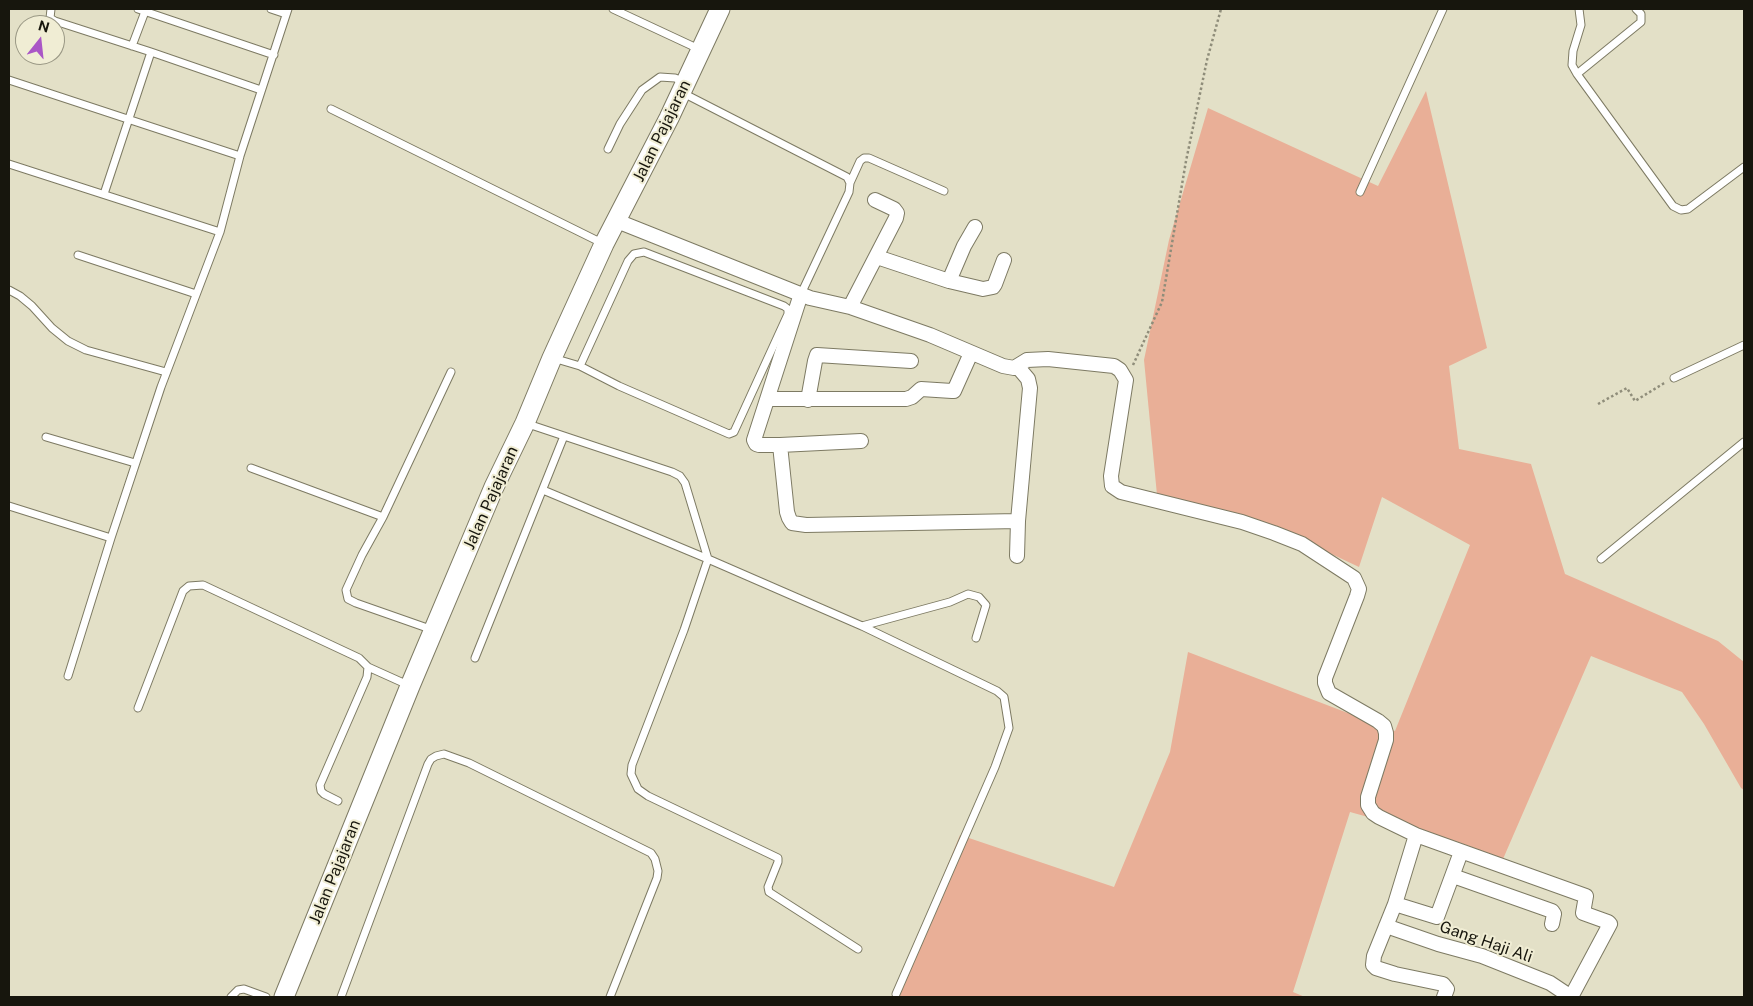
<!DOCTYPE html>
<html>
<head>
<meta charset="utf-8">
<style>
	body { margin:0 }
	#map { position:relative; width:1753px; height:1006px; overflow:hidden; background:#e3e0c7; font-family:"Public Sans",sans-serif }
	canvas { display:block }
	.frame { position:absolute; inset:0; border:10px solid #17160d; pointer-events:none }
	.north { position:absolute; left:15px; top:15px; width:50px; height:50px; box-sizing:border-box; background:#f0edd4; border:1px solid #999784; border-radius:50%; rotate:16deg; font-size:14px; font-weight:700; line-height:20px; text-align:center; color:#17160d }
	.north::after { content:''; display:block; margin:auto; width:18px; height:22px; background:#aa56c6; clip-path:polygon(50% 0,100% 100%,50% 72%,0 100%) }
</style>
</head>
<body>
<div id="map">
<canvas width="1753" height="1006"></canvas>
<div class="frame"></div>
<div class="north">N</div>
</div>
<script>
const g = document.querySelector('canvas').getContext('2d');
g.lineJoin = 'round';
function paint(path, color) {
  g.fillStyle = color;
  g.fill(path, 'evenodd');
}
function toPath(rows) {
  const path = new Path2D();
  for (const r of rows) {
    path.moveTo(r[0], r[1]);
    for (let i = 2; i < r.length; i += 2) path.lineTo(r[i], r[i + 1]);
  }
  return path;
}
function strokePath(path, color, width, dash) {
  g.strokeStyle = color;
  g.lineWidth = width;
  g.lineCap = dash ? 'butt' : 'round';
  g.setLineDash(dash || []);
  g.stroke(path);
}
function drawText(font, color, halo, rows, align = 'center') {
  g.font = font + ' "Public Sans",sans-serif';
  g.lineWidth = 4;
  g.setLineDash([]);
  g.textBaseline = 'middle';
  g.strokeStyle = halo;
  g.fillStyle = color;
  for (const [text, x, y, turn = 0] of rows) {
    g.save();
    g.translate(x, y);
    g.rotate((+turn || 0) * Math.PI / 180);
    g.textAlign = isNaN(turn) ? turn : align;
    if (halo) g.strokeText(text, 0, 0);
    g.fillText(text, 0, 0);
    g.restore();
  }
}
paint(toPath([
	[1426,91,1487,348,1449,366,1459,449,1531,464,1565,574,1718,641,1744,662,1744,790,1741,788,1704,724,1682,692,1591,656,1503,859,1458,842,1350,812,1293,992,1305,997,893,997,960,835,1114,887,1170,752,1188,652,1395,731,1470,545,1382,497,1359,567,1266,523,1157,495,1144,360,1169,240,1208,108,1378,186]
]), '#e9af97');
const lane = toPath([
	[51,9,50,18,55,21,151,52,261,90],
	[138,9,274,55],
	[271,9,286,14],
	[613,9,701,50],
	[1579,9,1581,25,1573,51,1572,65,1577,74,1673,206,1681,210,1688,209,1744,167],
	[132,46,146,9],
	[1577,74,1641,22,1641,14,1636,9],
	[9,80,240,156],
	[681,92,847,177,850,183,849,192,801,294],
	[331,109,604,244],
	[608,149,620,124,642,90,660,77,675,78,685,82],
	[9,164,220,232],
	[850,183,860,161,864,158,869,158,944,191],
	[1360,192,1443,9],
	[104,194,151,52],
	[78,255,196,294],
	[9,290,20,296,32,306,52,328,68,341,86,350,166,372],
	[553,358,580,366,619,386,729,434,734,432,788,314,788,309,784,306,644,252,634,254,628,261,580,366],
	[1674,378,1744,345],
	[525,423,672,472,680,476,685,483,708,559,862,626,997,691,1004,697,1009,728,995,767,896,994],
	[46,437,135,463],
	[251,468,383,517],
	[543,490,708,559,684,630,632,765,631,774,638,789,648,796,778,858,778,862,768,887,769,892,858,949],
	[9,506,111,538],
	[1601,559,1744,442],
	[862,626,950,602,968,594,979,597,986,605,976,638],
	[433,630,356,603,348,599,346,590,362,555,383,517,451,372],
	[475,658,564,436],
	[368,667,408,685],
	[68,676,111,538,161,387,220,232,240,156,288,9],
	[138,708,183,591,189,586,203,585,359,658,368,667,367,677,320,785,321,791,324,794,338,801],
	[231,997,238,990,244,989,266,997],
	[341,997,428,764,431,759,436,756,444,754,469,763,651,853,655,859,658,871,657,878,610,997]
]);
const street = toPath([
	[617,221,810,298,850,307,930,335,1003,366,1014,368,1027,360,1048,359,1114,366,1120,370,1126,380,1111,476,1112,486,1121,492,1242,522,1274,533,1302,544,1354,578,1359,589,1357,596,1325,678,1325,683,1329,693,1378,721,1384,726,1386,733,1386,740,1368,797,1368,805,1373,813,1379,817,1416,835,1586,896,1583,913,1608,922,1610,924,1571,997],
	[877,257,949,281,983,289,993,287,995,284,1004,260],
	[949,281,964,246,975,227],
	[801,294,754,440,756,444,759,445,780,445,787,512,789,518,792,523,806,525,1018,521],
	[850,307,896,218,897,213,894,209,875,200],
	[768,399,906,399,912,397,921,389,952,391,954,391,971,353],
	[808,400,815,361,817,355,911,361],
	[780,445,861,441],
	[1017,556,1018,521,1030,388,1028,379,1017,366],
	[1416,835,1395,904,1437,917,1461,852],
	[1453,876,1552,911,1554,914,1552,924],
	[1395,904,1374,956,1373,965,1376,968,1395,974,1443,984,1447,989,1444,997],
	[1386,926,1438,944,1482,956,1550,983,1571,997]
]);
const secondary = toPath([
	[284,997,410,686,494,487,525,423,552,358,604,244,669,118,720,9]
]);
strokePath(lane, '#7d7a63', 9);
strokePath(street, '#7d7a63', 16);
strokePath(secondary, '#7d7a63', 21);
strokePath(toPath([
	[1133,365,1162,302,1186,161,1207,60,1221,9],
	[1598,404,1627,388,1635,401,1666,382]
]), '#8f8d7a', 2.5, [2.5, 2.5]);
strokePath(lane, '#fff', 7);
strokePath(street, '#fff', 14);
strokePath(secondary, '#fff', 19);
drawText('16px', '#17160d', '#f0edd4', [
	["Jalan Pajajaran",662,131,-64],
	["Jalan Pajajaran",491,498,-66],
	["Jalan Pajajaran",335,872,-68],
	["Gang Haji Ali",1486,942,19]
]);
</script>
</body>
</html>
